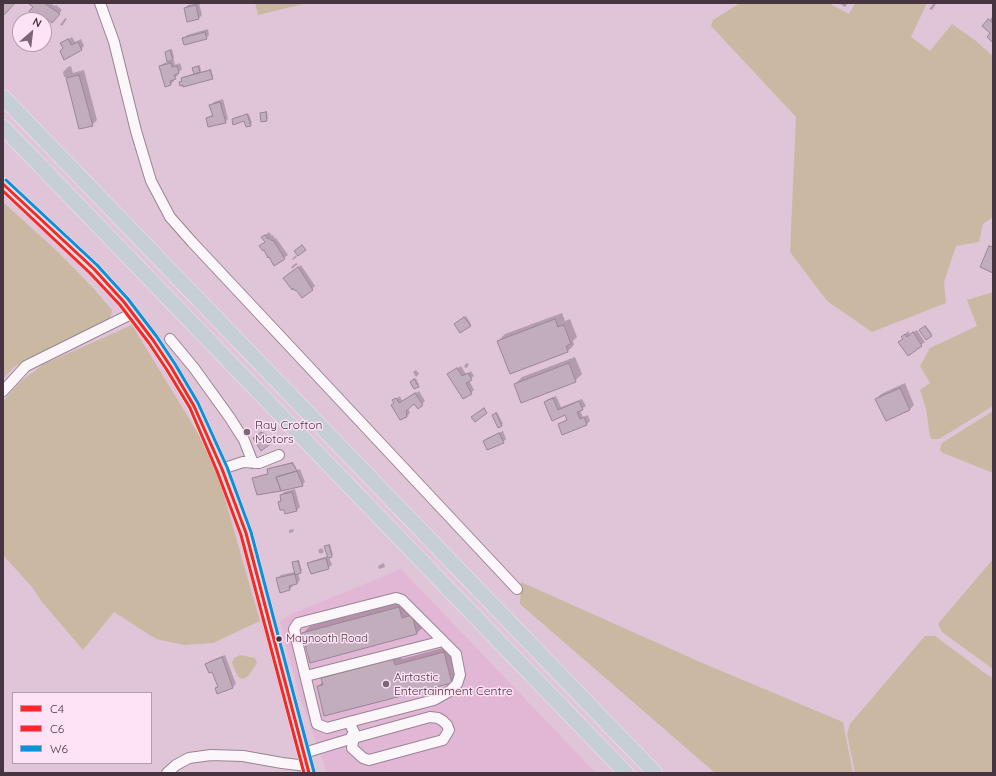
<!DOCTYPE html>
<html>
<head>
<meta charset="utf-8">
<style>
	body { margin:0 }
	#map { position:relative; width:996px; height:776px; overflow:hidden; background:#e0c5d8; font-family:Quicksand,sans-serif }
	canvas { display:block }
	.frame { position:absolute; inset:0; border:4px solid #473441; pointer-events:none }
	.legend { position:absolute; left:12px; top:692px; width:140px; height:72px; box-sizing:border-box; background:#fde3f4; border:1px solid #b49dac; margin:0; padding:5px 7px; list-style:none; font-size:12px; color:#473441 }
	.legend li { display:flex; align-items:center; gap:8px; height:20px }
	.legend b { width:20px; border:1px solid #b49dac }
	.north { position:absolute; left:12px; top:12px; width:40px; height:40px; box-sizing:border-box; background:#fde3f4; border:1px solid #b49dac; border-radius:50%; rotate:28deg; font-size:11px; font-weight:700; line-height:16px; text-align:center; color:#473441 }
	.north::after { content:''; display:block; margin:auto; width:14px; height:18px; background:#7d6776; clip-path:polygon(50% 0,100% 100%,50% 72%,0 100%) }
</style>
</head>
<body>
<div id="map">
<canvas width="996" height="776"></canvas>
<div class="frame"></div>
<ul class="legend">
<li><b style="height:5px;background:#f52a26"></b>C4</li>
<li><b style="height:5px;background:#f52a26"></b>C6</li>
<li><b style="height:5px;background:#0e8fd9"></b>W6</li>
</ul>
<div class="north">N</div>
</div>
<script>
const g = document.querySelector('canvas').getContext('2d');
g.lineJoin = 'round';
function paint(path, color) {
  g.fillStyle = color;
  g.fill(path, 'evenodd');
}
function toPath(rows) {
  const path = new Path2D();
  for (const r of rows) {
    if (r.length === 3) {
      path.moveTo(r[0] + r[2], r[1]);
      path.arc(r[0], r[1], r[2], 0, 2 * Math.PI);
      continue;
    }
    path.moveTo(r[0], r[1]);
    for (let i = 2; i < r.length; i += 2) path.lineTo(r[i], r[i + 1]);
  }
  return path;
}
function strokePath(path, color, width, dash) {
  g.strokeStyle = color;
  g.lineWidth = width;
  g.lineCap = dash ? 'butt' : 'round';
  g.setLineDash(dash || []);
  g.stroke(path);
}
function drawText(font, color, halo, rows, align = 'center') {
  g.font = font + ' Quicksand,sans-serif';
  g.lineWidth = 3;
  g.setLineDash([]);
  g.textBaseline = 'middle';
  g.strokeStyle = halo;
  g.fillStyle = color;
  for (const [text, x, y, turn = 0] of rows) {
    g.save();
    g.translate(x, y);
    g.rotate((+turn || 0) * Math.PI / 180);
    g.textAlign = isNaN(turn) ? turn : align;
    if (halo) g.strokeText(text, 0, 0);
    g.fillText(text, 0, 0);
    g.restore();
  }
}
paint(toPath([
	[401,569,596,773,327,773,299,694,280,622,289,615]
]), '#e2b7d5');
paint(toPath([
	[255,3,308,3,258,15],
	[740,3,833,3,832,5,849,14,855,3,927,3,911,37,930,51,952,24,976,41,993,56,993,217,983,224,979,242,956,246,944,282,946,303,872,332,827,301,790,252,796,117,711,26,713,20],
	[3,202,58,252,95,290,112,310,111,316,108,319,14,367,3,379],
	[993,292,993,406,939,439,932,439,930,437,926,409,920,390,930,383,920,366,930,348,977,326,967,300],
	[132,325,199,435,219,478,260,621,213,643,184,645,156,639,114,612,83,650,42,602,32,587,3,555,3,401,21,381,44,364],
	[993,411,993,473,943,453,940,450,942,443],
	[993,559,993,669,942,632,938,624],
	[521,582,700,662,843,722,853,773,715,773,520,604],
	[925,636,935,636,993,679,993,773,855,773,847,734,850,724],
	[240,655,255,658,257,663,249,675,245,678,243,679,238,677,232,663,234,658]
]), '#cbb8a3');
paint(toPath([
	[30,3,50,3,55,6,56,5,62,10,55,19,46,17,42,20,34,7],
	[199,3,202,15,199,18,188,21,185,8,188,5],
	[841,3,848,3,845,7,840,4],
	[934,3,936,4,932,10,929,9],
	[992,17,993,18,993,42,992,33,984,26],
	[65,18,67,19,62,26,60,25],
	[208,29,209,35,206,38,184,38,187,35],
	[72,37,75,42,81,39,84,46,81,49,64,48,62,43],
	[172,49,174,58,170,62,174,60,175,65,180,63,182,69,178,73,178,75,173,79,174,81,171,84,160,66,164,63,169,62,166,52],
	[200,65,201,72,211,69,213,77,183,84,180,82,182,81,182,78,183,77,195,73,193,68],
	[71,66,73,73,84,70,97,120,92,125,80,128,67,77,64,77,63,72,68,67],
	[223,99,228,119,225,122,207,118,213,114,211,105,214,102],
	[267,111,268,119,262,121,261,113],
	[249,114,252,123,250,125,245,120,234,118],
	[269,232,272,236,273,235,275,239,276,238,288,255,274,265,266,242,263,237],
	[296,255,297,257,293,260,292,259],
	[296,263,298,264,292,269,291,267],
	[301,265,315,286,312,289,296,289,287,275],
	[562,313,565,321,570,319,577,337,573,341,574,345,568,351,498,341,505,334],
	[466,316,471,324,470,325,456,323],
	[926,326,932,334,931,335,922,329],
	[917,330,925,342,908,354,900,342,903,339,902,337,908,331,910,334],
	[575,357,582,374,575,381,515,384,522,377],
	[466,363,469,364,467,368,464,367],
	[461,366,466,374,471,371,474,376,469,380,474,390,471,393,448,374],
	[416,370,419,374,416,377,413,372],
	[416,378,419,385,415,388,412,381],
	[905,383,914,405,909,410,876,399,881,394],
	[419,391,425,401,422,404,415,403,408,408,410,413,407,416,393,401,400,396,402,401],
	[556,396,561,407,582,399,586,406,580,410,583,417,588,415,590,421,587,424,563,433,559,424,568,419,566,414,552,419,545,402,548,399],
	[497,412,503,424,501,425,493,415],
	[503,431,506,439,503,442,484,441,487,438],
	[263,432,274,441,261,450,255,437],
	[293,462,297,470,300,469,305,482,302,485,253,478,269,473,268,469,269,468],
	[295,489,300,507,297,510,284,508,279,502,282,499,281,495,284,492],
	[294,529,293,532,289,533,289,530],
	[330,544,333,555,329,557,332,565,328,568,309,564,312,561,328,556,326,546],
	[321,551,2.5],
	[299,560,302,571,298,573,300,580,297,584,292,584,293,586,290,589,277,578,281,575,295,572,293,562],
	[384,563,385,567,379,569,378,566],
	[405,601,408,612,419,609,424,626,417,633,311,661,303,633,310,626],
	[450,646,458,675,451,682,318,687,323,681,322,678,329,672,400,653,402,659],
	[225,655,236,684,233,687,217,693,216,689,218,686,212,670,206,664,210,661]
]), '#0003');
const building = toPath([
	[3,3,15,3,4,15,3,14,3,3],
	[28,3,44,3,60,14,52,23,46,18,44,20,40,20,29,11,33,7,28,3],
	[196,5,199,19,187,22,184,8,196,5],
	[988,19,993,23,993,43,987,37,990,33,982,26,988,19],
	[205,32,207,39,184,45,182,38,205,32],
	[68,39,71,45,78,42,82,50,64,60,60,51,63,48,60,43,68,39],
	[170,50,173,60,167,62,165,52,170,50],
	[171,63,172,67,177,66,179,73,174,75,176,79,170,81,171,85,165,87,159,66,171,63],
	[198,66,200,72,194,74,192,68,198,66],
	[210,70,213,79,183,87,183,85,180,86,179,82,182,81,181,78,210,70],
	[79,75,93,126,79,129,66,78,79,75],
	[220,102,226,123,208,127,206,118,213,116,209,105,220,102],
	[266,112,267,121,261,122,260,113,266,112],
	[247,114,251,126,246,127,244,121,233,125,232,119,247,114],
	[265,235,268,239,269,238,272,241,273,240,285,259,274,266,269,257,268,258,264,250,263,251,259,246,265,242,261,237,265,235],
	[302,245,306,250,298,256,294,251,302,245],
	[989,246,993,247,993,273,980,267,989,246],
	[298,267,313,290,302,298,296,290,295,291,293,288,292,290,283,278,298,267],
	[464,317,471,326,460,333,454,324,464,317],
	[555,319,558,327,564,325,571,344,566,346,568,352,510,374,497,341,555,319],
	[925,326,932,336,926,340,919,330,925,326],
	[913,332,922,346,908,356,898,342,903,339,901,337,905,334,907,337,913,332],
	[569,363,576,382,521,403,514,384,569,363],
	[457,368,462,376,468,373,472,380,466,383,472,394,463,399,447,374,457,368],
	[414,379,419,387,414,389,410,382,414,379],
	[900,388,910,410,886,421,875,399,900,388],
	[415,393,423,405,422,406,418,409,414,404,406,411,407,417,400,420,391,405,394,403,392,400,396,398,399,403,415,393],
	[553,398,558,410,579,401,583,410,577,412,580,419,584,417,587,425,562,435,558,424,567,420,565,415,552,421,544,402,553,398],
	[484,408,487,413,475,422,471,417,484,408],
	[496,413,502,426,498,428,492,415,496,413],
	[261,432,273,442,261,451,253,438,261,432],
	[499,433,504,443,487,450,483,441,499,433],
	[292,463,297,471,276,477,281,491,257,495,252,478,268,474,267,469,292,463],
	[297,471,303,486,281,491,276,477,297,471],
	[292,492,297,511,285,514,284,510,280,510,278,502,281,501,280,495,292,492],
	[329,545,332,557,328,558,324,546,329,545],
	[326,558,329,569,311,574,307,563,326,558],
	[298,561,301,573,295,575,292,562,298,561],
	[295,574,297,584,289,586,290,590,280,593,276,578,295,574],
	[399,607,402,618,412,615,417,634,310,663,302,633,399,607],
	[444,652,452,683,324,716,317,686,323,685,321,678,393,659,395,665,444,652],
	[222,657,233,688,217,694,215,688,218,687,212,672,209,673,205,664,222,657]
]);
paint(building, '#c2adbc');
strokePath(building, '#9a8694', 1);
const minor = toPath([
	[100,3,114,42,136,131,151,181,170,217,192,242,517,589],
	[170,339,194,368,230,418,244,440,253,463],
	[3,391,26,366,133,313],
	[222,469,243,462,259,463,279,455],
	[306,676,443,641],
	[430,717,438,718,443,721,447,725,449,730,443,740,369,760,363,758,352,748,353,742,350,739,430,717],
	[304,753,350,739,354,732,349,722,434,700,450,691,457,684,460,675,456,654,402,600,396,598,298,623,294,629,317,724,327,728,349,722],
	[167,773,176,765,189,758,211,755,243,756,282,763,307,766]
]);
const major = toPath([
	[3,184,94,269,124,302,153,340,171,367,194,406,222,469,246,533,309,773]
]);
const highway = toPath([
	[3,97,655,773],
	[3,127,626,773]
]);
strokePath(minor, '#988492', 12);
strokePath(major, '#f1e5ed', 14);
strokePath(highway, '#f1e5ed', 16);
strokePath(toPath([
	[924,623,993,675],
	[388,763,391,773]
]), '#d8d0d5', 1.5, [1, 3]);
strokePath(minor, '#faf6f9', 10);
strokePath(major, '#dbdee3', 13);
strokePath(highway, '#c6cfd5', 15);
strokePath(toPath([
	[3,184,94,269,124,302,153,340,171,367,194,406,222,469,246,533,309,773]
]), '#f52a26', 3);
strokePath(toPath([
	[3,191,90,273,120,305,149,343,167,370,190,408,217,471,241,535,304,773]
]), '#f52a26', 3);
strokePath(toPath([
	[6,180,97,265,128,299,157,337,175,364,198,403,227,467,251,532,314,772]
]), '#0e8fd9', 3);
for (const [x, y, r, color] of [
	[247,432,4,"#7d6776"],
	[279,639,3.5,"#473441"],
	[386,684,4,"#7d6776"]
]) {
  const dot = new Path2D();
  dot.arc(x, y, r, 0, 2 * Math.PI);
  g.fillStyle = color;
  g.fill(dot);
  strokePath(dot, '#fde3f4', 1.5);
}
drawText('11px', '#473441', '#fde3f4', [
	["Maynooth Road",286,639]
], 'left');
drawText('12px', '#473441', '#fde3f4', [
	["Ray Crofton",255,425],
	["Motors",255,439],
	["Airtastic",394,677],
	["Entertainment Centre",394,691]
], 'left');
</script>
</body>
</html>
